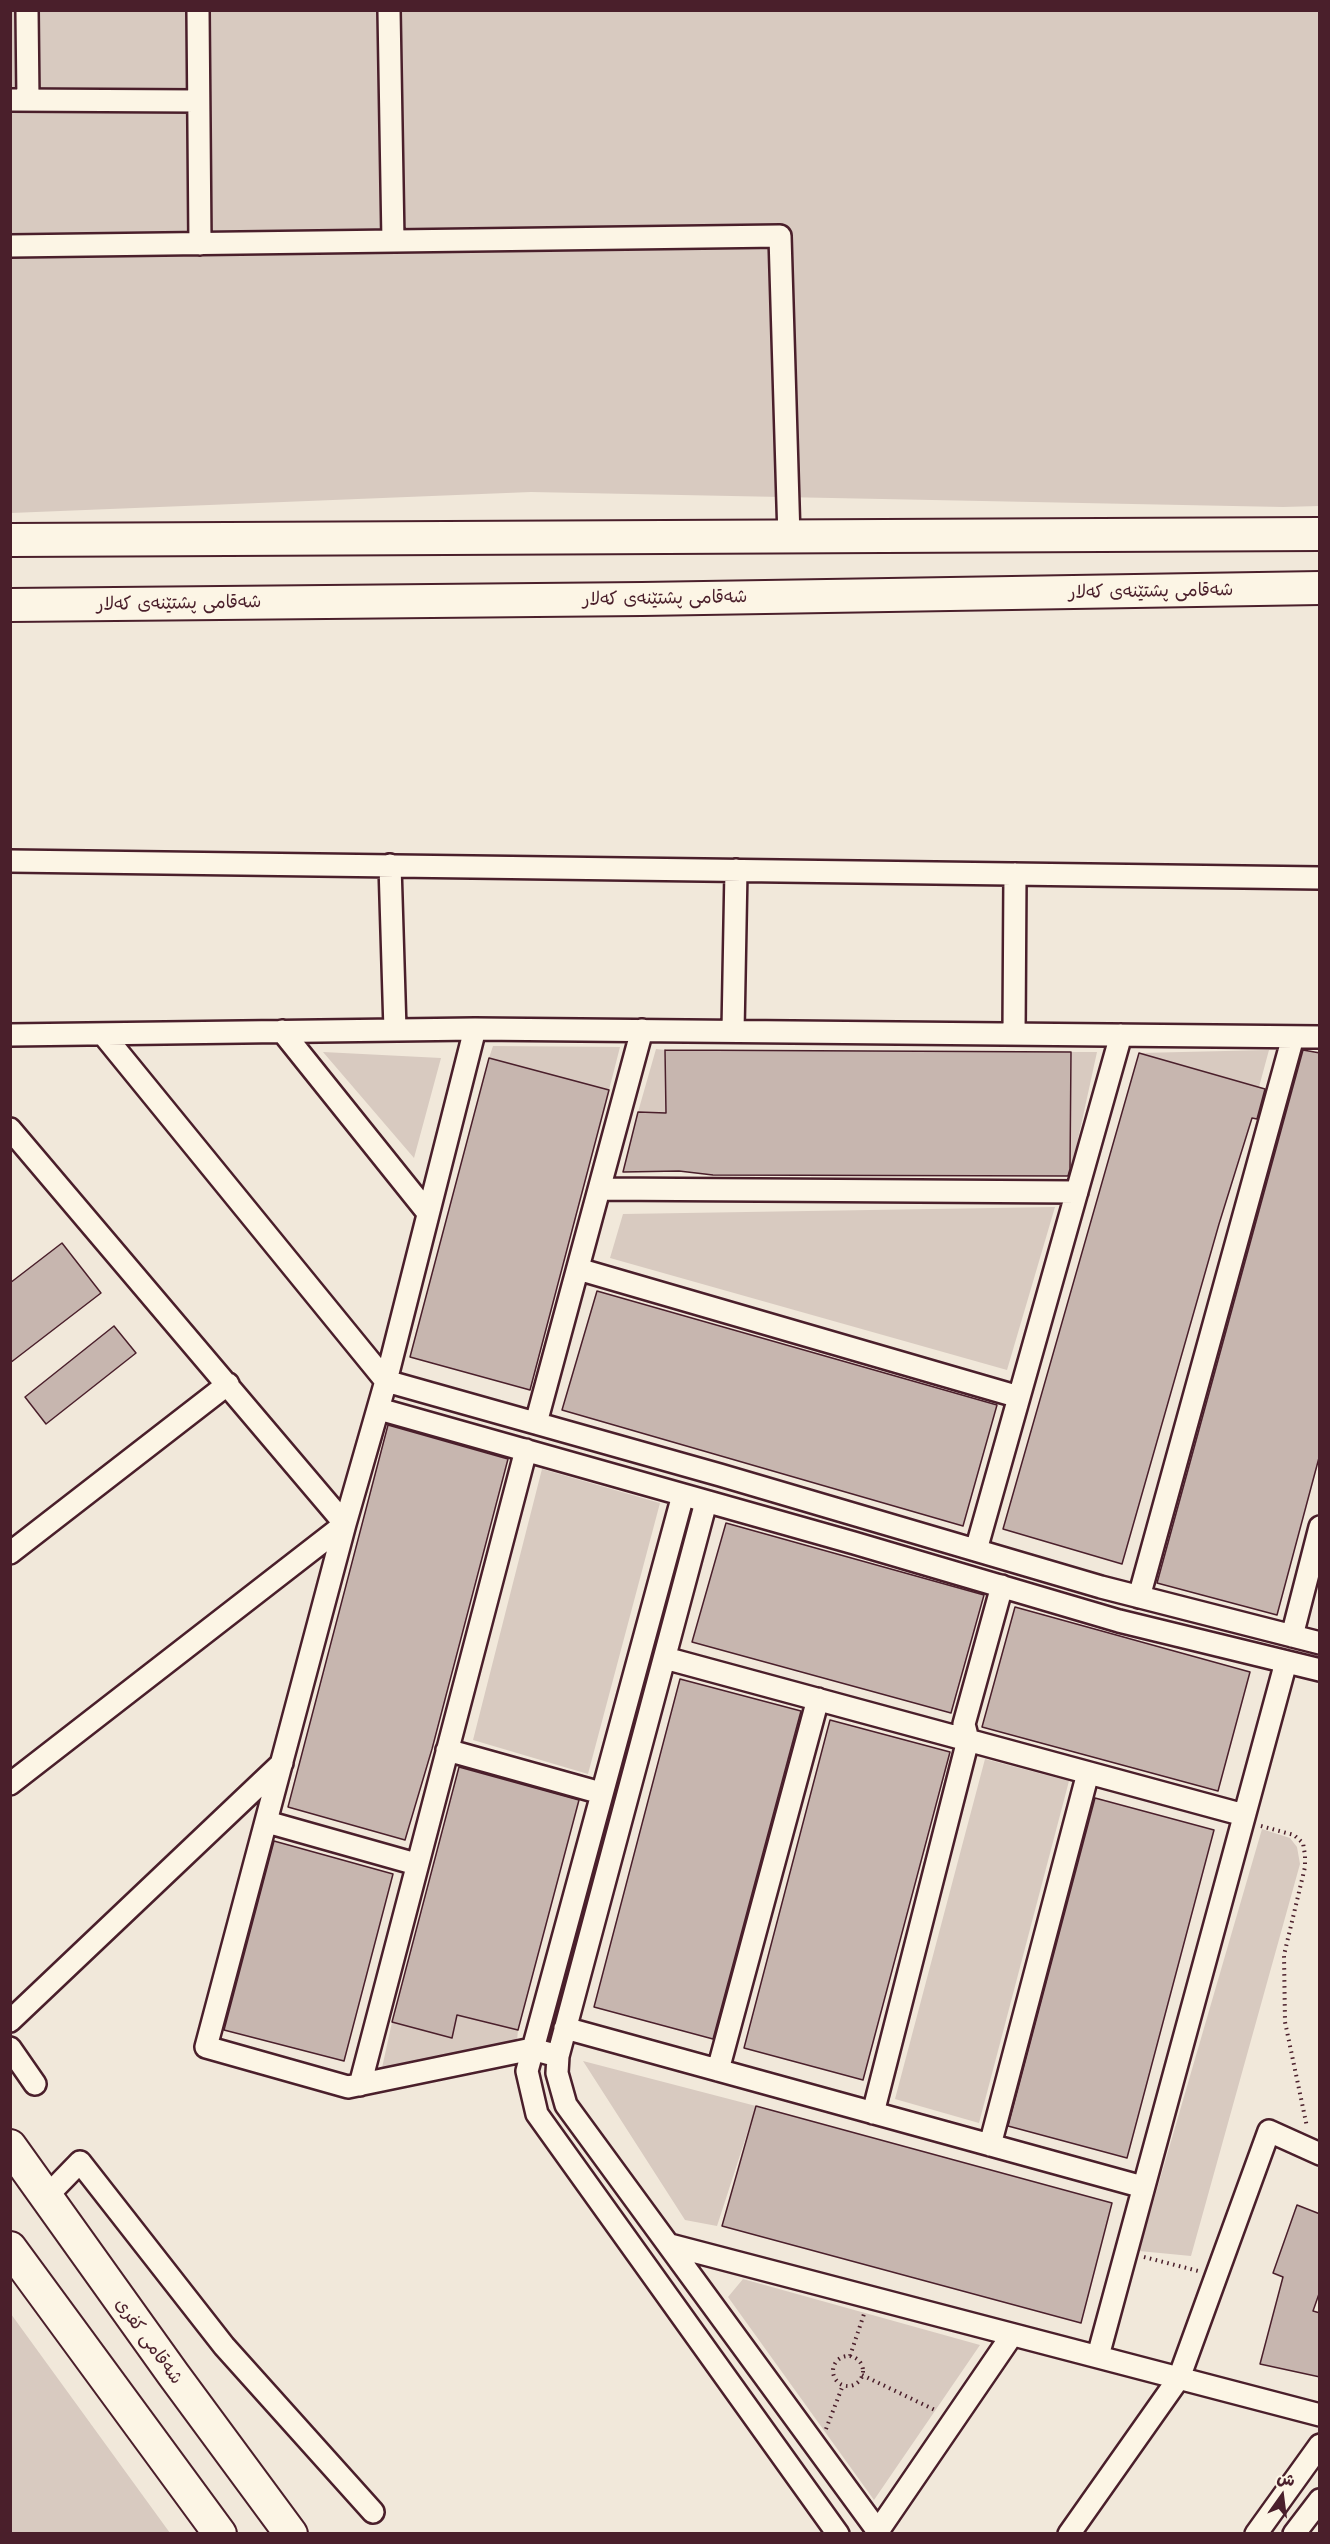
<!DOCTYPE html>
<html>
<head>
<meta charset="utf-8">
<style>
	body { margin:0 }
	#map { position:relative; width:1330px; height:2544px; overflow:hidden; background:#f1e8da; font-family:Mali,"Playpen Sans Arabic",sans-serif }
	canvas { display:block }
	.frame { position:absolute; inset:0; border:12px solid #4a1f2b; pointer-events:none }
	.north { position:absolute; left:1252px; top:2466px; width:60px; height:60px; -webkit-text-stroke:4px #fcf5e5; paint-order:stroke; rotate:14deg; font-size:16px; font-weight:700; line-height:24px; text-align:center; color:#4a1f2b }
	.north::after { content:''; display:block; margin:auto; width:21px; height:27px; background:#4a1f2b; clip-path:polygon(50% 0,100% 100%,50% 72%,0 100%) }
</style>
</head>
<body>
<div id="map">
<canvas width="1330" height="2544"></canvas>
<div class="frame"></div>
<div class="north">ش</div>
</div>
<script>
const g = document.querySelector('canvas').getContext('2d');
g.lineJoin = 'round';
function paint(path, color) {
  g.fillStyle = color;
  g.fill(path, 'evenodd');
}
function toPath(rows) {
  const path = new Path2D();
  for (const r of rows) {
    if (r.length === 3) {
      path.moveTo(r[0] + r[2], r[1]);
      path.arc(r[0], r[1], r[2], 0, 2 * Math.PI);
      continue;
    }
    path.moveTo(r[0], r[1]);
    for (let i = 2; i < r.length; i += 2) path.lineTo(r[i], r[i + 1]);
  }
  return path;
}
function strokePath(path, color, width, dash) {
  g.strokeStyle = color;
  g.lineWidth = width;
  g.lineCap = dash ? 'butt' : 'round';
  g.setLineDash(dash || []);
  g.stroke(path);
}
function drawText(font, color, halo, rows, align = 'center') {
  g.font = font + ' Mali,"Playpen Sans Arabic",sans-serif';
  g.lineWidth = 6;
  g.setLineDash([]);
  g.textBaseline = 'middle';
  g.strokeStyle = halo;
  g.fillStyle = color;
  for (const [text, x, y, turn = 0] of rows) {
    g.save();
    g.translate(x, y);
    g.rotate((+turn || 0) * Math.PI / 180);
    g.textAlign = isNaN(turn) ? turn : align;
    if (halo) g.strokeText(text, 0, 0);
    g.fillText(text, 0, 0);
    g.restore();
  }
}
paint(toPath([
	[10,11,1319,11,1319,506,1283,507,531,492,11,513],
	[493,1046,620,1047,609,1090,489,1058],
	[656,1049,665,1050,666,1113,638,1112],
	[1269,1050,1259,1087,1139,1053],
	[323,1052,441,1058,414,1158],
	[1071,1052,1097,1052,1070,1176,1071,1115],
	[1055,1207,1007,1370,610,1258,623,1214],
	[542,1469,660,1503,588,1774,473,1740],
	[985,1759,1069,1781,979,2123,895,2099],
	[1262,1829,1290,1838,1297,1847,1300,1864,1191,2256,1139,2251],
	[457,2015,518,2030,517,2041,382,2068,392,2022,451,2037],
	[583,2061,756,2106,717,2226,685,2220],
	[743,2279,980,2345,874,2500,728,2297],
	[11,2314,170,2533,11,2533]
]), '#d8cac0');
const building = toPath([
	[665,1050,1071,1052,1070,1169,1068,1176,713,1175,679,1171,623,1172,638,1112,666,1113,665,1050],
	[1303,1050,1320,1053,1320,1454,1277,1615,1157,1583,1303,1050],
	[1139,1053,1265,1089,1257,1119,1252,1118,1219,1224,1122,1564,1003,1529,1139,1053],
	[489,1058,609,1090,530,1390,410,1357,489,1058],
	[62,1243,101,1293,10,1363,10,1283,62,1243],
	[597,1291,997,1405,963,1526,562,1410,597,1291],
	[114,1326,136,1353,46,1424,25,1397,114,1326],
	[388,1425,508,1459,432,1749,405,1840,288,1807,388,1425],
	[726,1523,984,1595,951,1713,692,1642,726,1523],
	[1015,1607,1250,1672,1218,1791,982,1727,1015,1607],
	[680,1679,801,1711,713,2039,594,2007,680,1679],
	[830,1720,950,1752,863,2080,744,2048,830,1720],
	[459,1767,579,1800,518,2030,457,2015,452,2038,392,2022,459,1767],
	[1095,1798,1214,1830,1127,2158,1008,2126,1095,1798],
	[274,1841,393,1874,344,2061,224,2030,274,1841],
	[756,2106,1112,2203,1081,2323,722,2226,756,2106],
	[1297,2205,1320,2214,1320,2291,1313,2311,1320,2313,1320,2377,1260,2364,1283,2277,1273,2273,1297,2205]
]);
paint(building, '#c7b6af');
strokePath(building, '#4a1f2b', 1.5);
const minor = toPath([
	[27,10,28,100],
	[198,10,200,244],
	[389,10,393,241],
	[10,100,198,101],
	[10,246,780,236,789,538],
	[10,861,1320,878],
	[390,865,395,1030],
	[475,1029,386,1381,345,1524,206,2047,348,2087,532,2049,558,2056],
	[282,1031,428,1213],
	[733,1031,736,870],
	[103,1034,386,1381,720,1475,1101,1587,1320,1643],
	[1014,1034,1015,874],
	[10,1035,475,1029,1320,1037],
	[10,1129,345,1524,10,1784],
	[600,1189,1077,1192],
	[578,1269,1019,1397],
	[379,1409,854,1543,1119,1621,1320,1670],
	[536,1423,642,1030],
	[683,1495,527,2071,537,2114,838,2534],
	[706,1502,558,2056,557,2073,566,2105,880,2534],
	[976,1550,1121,1035],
	[10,1553,228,1384],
	[1139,1597,1293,1037],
	[1292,1636,1320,1527],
	[665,1658,1244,1815],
	[447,1750,601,1793],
	[267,1822,416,1864],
	[10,2021,282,1763],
	[565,2028,1143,2187],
	[10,2048,35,2084],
	[718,2070,818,1699],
	[360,2085,526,1450],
	[873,2113,968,1740,964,1724,1002,1586],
	[990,2145,1088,1773],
	[46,2197,80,2162,224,2346,373,2512],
	[670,2245,1320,2415],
	[1098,2356,1286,1662],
	[878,2531,1012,2335],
	[1069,2534,1179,2378,1269,2131,1320,2154],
	[1256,2534,1320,2445],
	[1294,2534,1320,2500]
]);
const highway = toPath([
	[10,540,1320,534],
	[10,605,642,599,1320,588],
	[10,2146,173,2374,291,2534],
	[10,2248,220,2534]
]);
strokePath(minor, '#4a1f2b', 26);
strokePath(highway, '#4a1f2b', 36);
strokePath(toPath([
	[1261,1826,1294,1835,1303,1843,1305,1855,1305,1867,1284,1955,1285,2022,1307,2127],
	[1144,2257,1198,2271],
	[848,2371,15],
	[850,2356,864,2314],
	[862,2375,937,2411],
	[826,2429,843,2385]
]), '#4a1f2b', 4, [1.5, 4.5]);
strokePath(minor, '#fcf5e5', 21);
strokePath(highway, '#fcf5e5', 32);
drawText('18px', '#4a1f2b', '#fcf5e5', [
	["شەقامی پشتێنەی کەلار",1151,591,-1],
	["شەقامی پشتێنەی کەلار",665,598,-1],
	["شەقامی پشتێنەی کەلار",179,603,-1],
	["شەقامی کفری",149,2341,54]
]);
</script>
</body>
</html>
